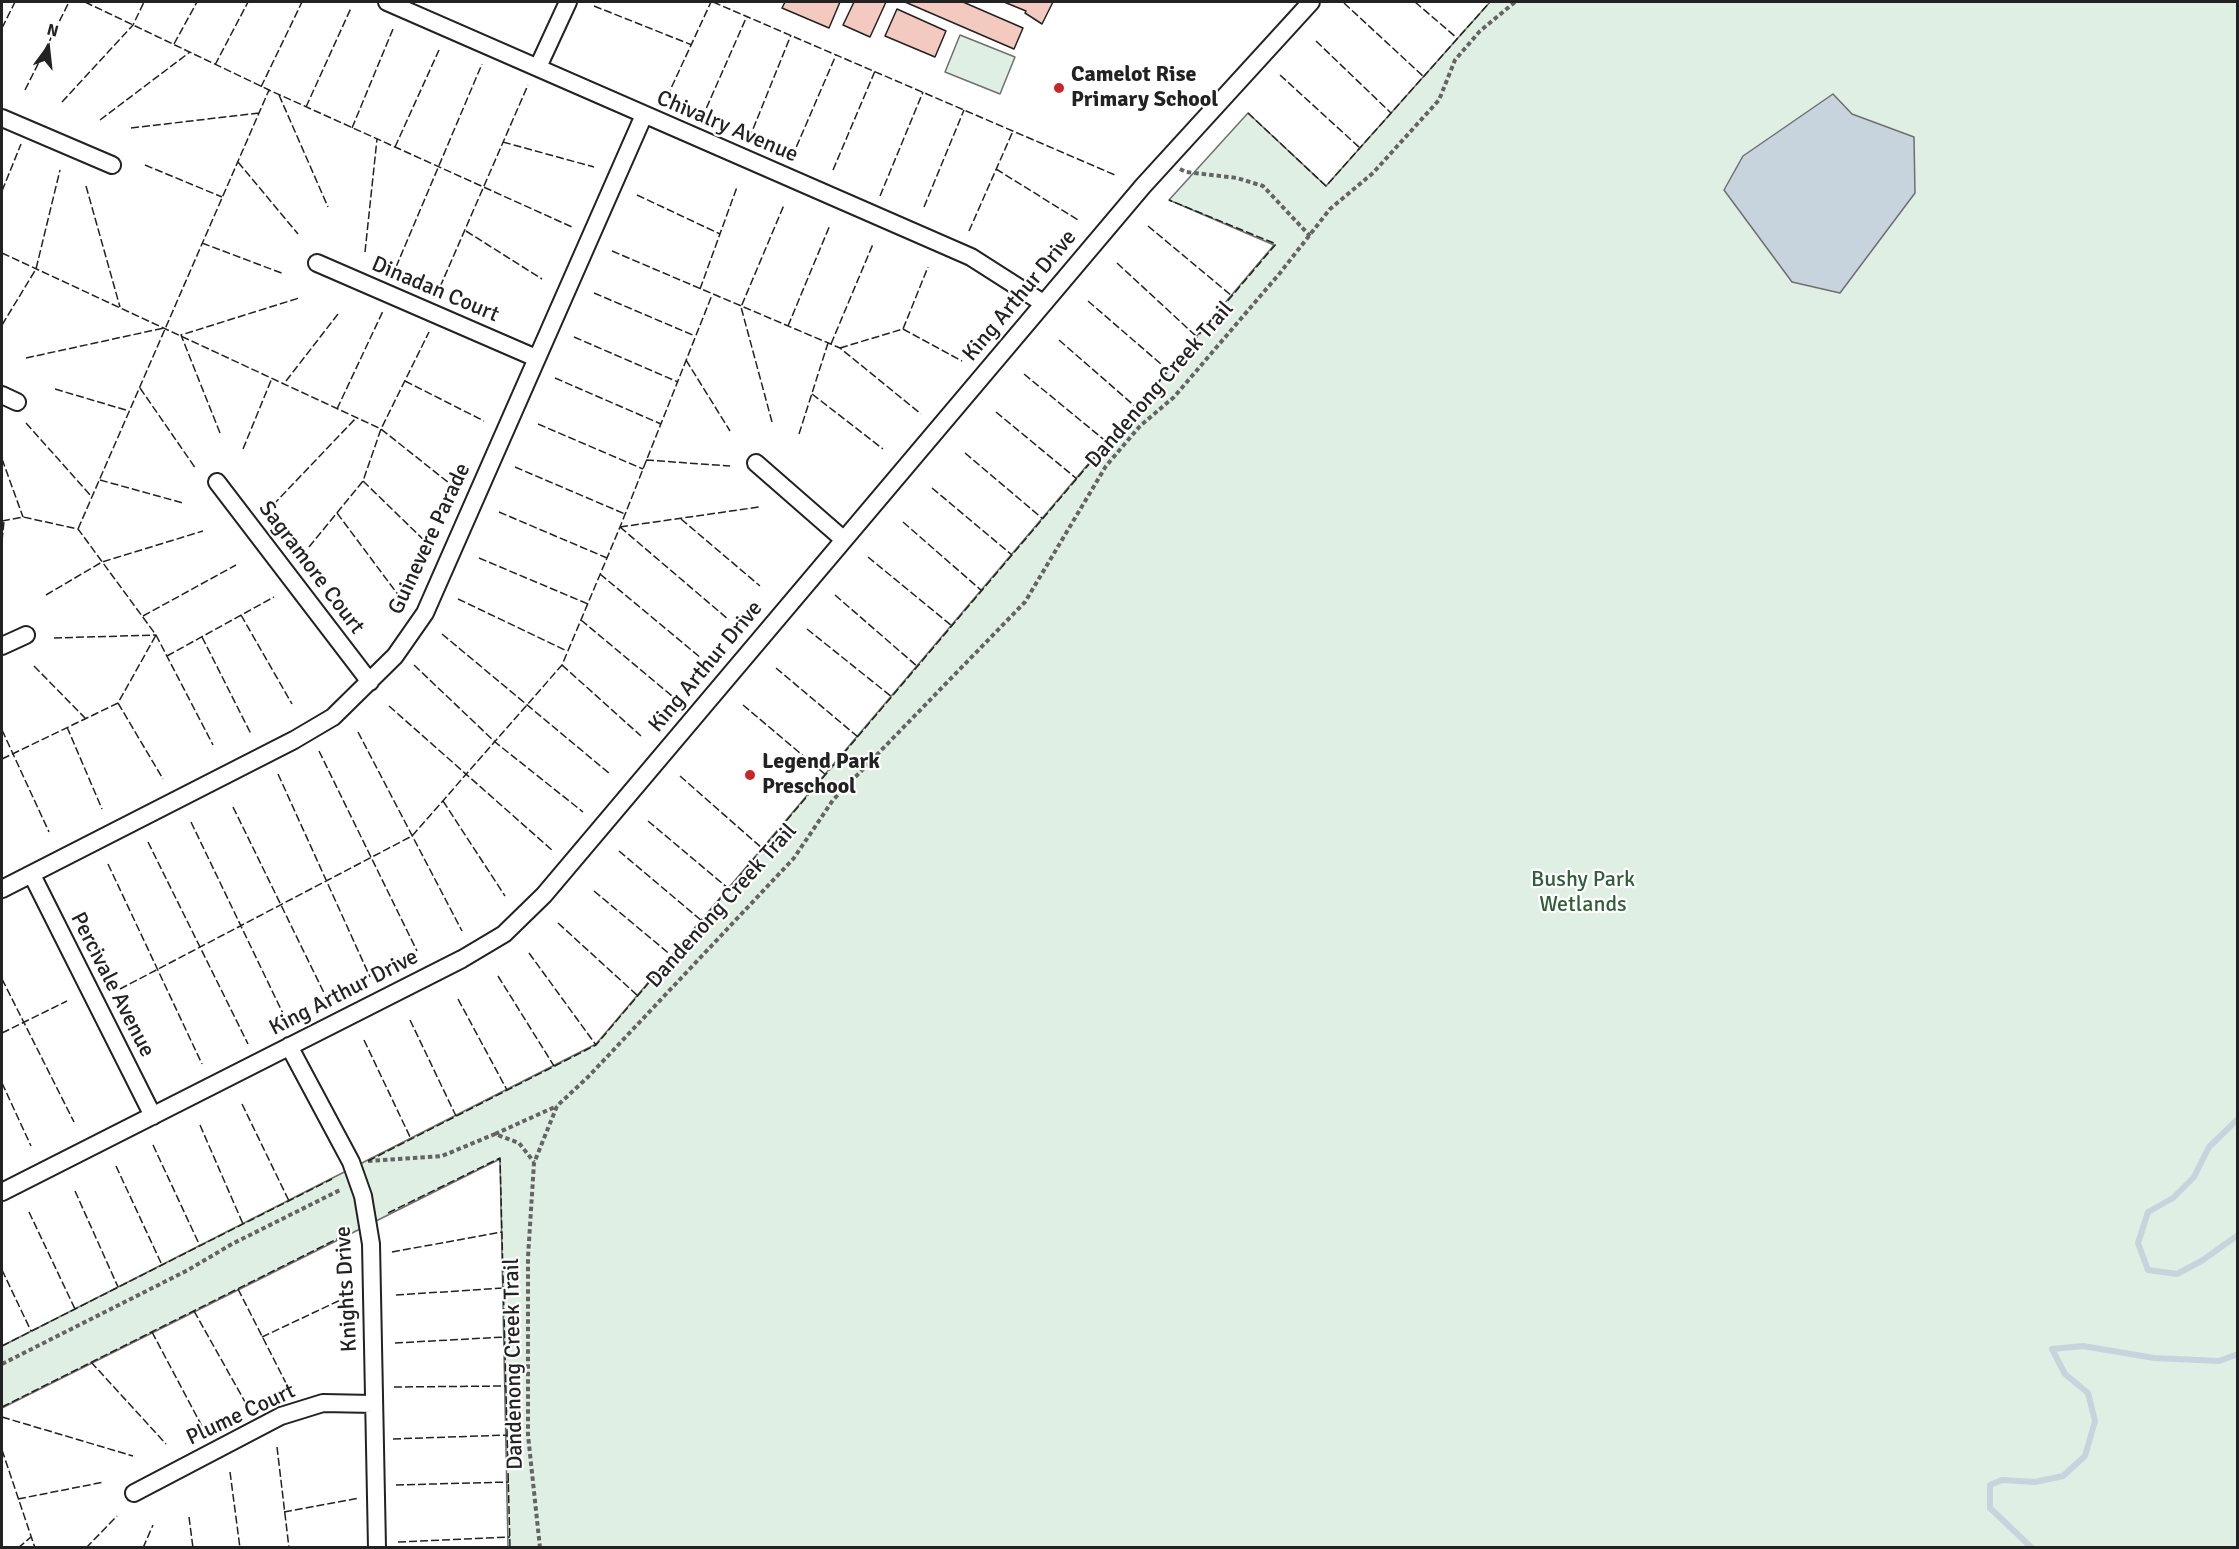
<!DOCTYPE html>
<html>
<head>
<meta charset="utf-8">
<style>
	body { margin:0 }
	#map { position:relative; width:2239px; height:1549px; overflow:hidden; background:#fff; font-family:Signika,sans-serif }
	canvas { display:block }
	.frame { position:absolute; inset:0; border:3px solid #222; pointer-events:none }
	.north { position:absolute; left:18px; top:18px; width:60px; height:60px; -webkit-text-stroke:4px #fff; paint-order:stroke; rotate:15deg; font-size:16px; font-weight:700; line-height:24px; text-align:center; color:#222 }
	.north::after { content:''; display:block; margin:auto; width:21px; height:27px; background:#222; clip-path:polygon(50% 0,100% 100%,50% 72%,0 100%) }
</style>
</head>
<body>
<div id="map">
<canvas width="2239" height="1549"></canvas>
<div class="frame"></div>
<div class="north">N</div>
</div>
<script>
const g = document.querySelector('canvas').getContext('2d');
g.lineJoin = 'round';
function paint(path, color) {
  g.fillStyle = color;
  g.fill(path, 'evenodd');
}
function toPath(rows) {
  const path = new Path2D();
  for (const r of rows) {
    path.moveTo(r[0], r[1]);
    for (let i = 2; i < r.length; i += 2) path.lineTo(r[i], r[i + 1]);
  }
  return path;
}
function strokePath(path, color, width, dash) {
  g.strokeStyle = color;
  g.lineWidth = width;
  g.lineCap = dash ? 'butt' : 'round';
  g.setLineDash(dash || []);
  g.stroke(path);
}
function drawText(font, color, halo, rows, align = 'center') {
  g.font = font + ' Signika,sans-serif';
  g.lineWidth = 4.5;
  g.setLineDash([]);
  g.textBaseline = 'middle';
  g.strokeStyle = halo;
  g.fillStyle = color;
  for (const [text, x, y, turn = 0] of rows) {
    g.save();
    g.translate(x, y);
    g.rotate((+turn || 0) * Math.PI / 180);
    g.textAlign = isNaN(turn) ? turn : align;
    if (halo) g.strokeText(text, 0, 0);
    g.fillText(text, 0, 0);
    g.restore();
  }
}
const green = toPath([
	[1490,2,2237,2,2237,1547,508,1547,500,1159,2,1408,2,1346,596,1044,1274,245,1169,200,1248,113,1326,186,1490,2],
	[960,35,1015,57,1000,94,945,72,960,35]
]);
paint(green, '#e0efe3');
strokePath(green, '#6f6f6f', 1.5);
const water = toPath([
	[1833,94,1852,114,1914,137,1915,193,1840,293,1792,282,1724,190,1743,156,1833,94]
]);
paint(water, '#c7d3dd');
strokePath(water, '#6f6f6f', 1.5);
strokePath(toPath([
	[2238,1119,2209,1147,2194,1177,2173,1198,2148,1212,2138,1243,2148,1270,2177,1274,2203,1260,2238,1235],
	[2032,1548,1990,1508,1990,1485,2002,1480,2035,1482,2063,1476,2085,1456,2095,1421,2088,1393,2065,1374,2052,1349,2083,1346,2154,1358,2219,1361,2238,1354]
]), '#c7d3dd', 6);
const building = toPath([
	[785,2,840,2,829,28,782,8,785,2],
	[854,2,886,2,870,37,843,25,854,2],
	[905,2,963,2,1023,28,1014,49,905,2],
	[1004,2,1053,2,1042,24,1025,13,1026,11,1004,2],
	[897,9,946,31,935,57,885,36,897,9]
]);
paint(building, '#f3c9c0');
strokePath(building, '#222', 1.5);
const street = toPath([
	[387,2,971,257,1043,303],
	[538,67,568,2],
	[2,118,112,165],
	[317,263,536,358],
	[2,395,17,402],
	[756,463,843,539],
	[217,482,370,682],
	[2,646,26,635],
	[32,875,153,1116],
	[2,889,294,740,333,717,395,656,425,613,644,115],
	[289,1046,351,1162,363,1196,371,1244,377,1548],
	[2,1192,462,959,504,934,544,895,1143,186,1311,2],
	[134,1493,281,1416,323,1403,374,1404]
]);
strokePath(street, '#222', 20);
strokePath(toPath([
	[1180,169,1186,172,1237,178,1263,186,1310,236],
	[495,1134,557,1106],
	[368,1161,442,1156,495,1134,519,1143,534,1162],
	[2,1364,188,1270,232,1244,342,1189],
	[540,1548,528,1435,528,1257,534,1163,557,1106,589,1076,794,858,833,800,1025,602,1106,466,1140,426,1174,397,1280,273,1330,209,1373,173,1439,100,1455,60,1480,31,1515,2]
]), '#646464', 4, [4.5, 3]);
strokePath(street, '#fff', 16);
strokePath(toPath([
	[85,2,269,90,572,227],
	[713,2,1115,175],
	[1415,2,1457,38],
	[1344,3,1424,77],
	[594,6,692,45],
	[2,28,15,2],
	[1316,41,1391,113],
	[174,44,197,2],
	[215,65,248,2],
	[1280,75,1360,148],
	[261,87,302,2],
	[25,90,69,2],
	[279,95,328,207],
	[667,97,711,2],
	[62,102,133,25,144,2],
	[306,107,351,8],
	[1248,113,1326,186,1490,2],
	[702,118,747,16],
	[100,120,190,52],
	[131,128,259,113],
	[352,128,393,29],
	[749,139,791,35],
	[503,142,594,167],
	[395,147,439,50],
	[792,157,836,55],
	[238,162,298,234],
	[145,165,222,197],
	[996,169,1078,220],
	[833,170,875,71],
	[86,186,120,307],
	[2,191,21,144],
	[637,195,720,234],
	[880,196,923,92],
	[924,207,964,110],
	[1148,226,1232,296],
	[466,231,542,279],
	[969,231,1013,131],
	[202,243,284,274],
	[612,251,840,348,921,414],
	[365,252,377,139],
	[2,253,381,429,454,487],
	[1117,263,1197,337],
	[396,267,482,64],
	[440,287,528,85],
	[700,289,737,187],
	[594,293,695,336],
	[1088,301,1169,371],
	[2,325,36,269,60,170],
	[788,326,830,225],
	[903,329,962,361],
	[574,337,678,382],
	[1059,340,1137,408],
	[831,344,873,244],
	[840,348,903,329,928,267],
	[26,358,164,328],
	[686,360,730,431],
	[1024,374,1108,443],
	[555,378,661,424],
	[286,381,338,314],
	[405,381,484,421],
	[140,388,196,469],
	[55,389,129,411],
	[812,394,883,449],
	[337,409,383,311],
	[996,412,1077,479],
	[772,422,741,307,784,205],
	[26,423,92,497],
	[538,424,643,469],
	[220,433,181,335,299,298],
	[799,434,828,343],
	[243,449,272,378],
	[965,453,1043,519],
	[2,459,23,517],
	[646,460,730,466],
	[515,467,625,514],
	[100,480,183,503],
	[363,481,429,545],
	[932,488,1012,555],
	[273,505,356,418],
	[499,512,607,558],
	[337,513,399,596],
	[681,519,760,586],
	[2,521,23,517,78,529,156,635,213,745],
	[903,522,982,591],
	[620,527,729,620],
	[620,527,759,507],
	[78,529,269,90],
	[2,541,4,521],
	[309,547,363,481,381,429,429,332],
	[868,557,952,626],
	[479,558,588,604],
	[600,574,701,658],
	[46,595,102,562,203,531],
	[835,595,918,667],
	[458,599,567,651],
	[241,615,292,704],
	[143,616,236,565],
	[581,620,672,696],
	[807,629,892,697],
	[442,634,610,774],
	[202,637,251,734],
	[54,638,156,635],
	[167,656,274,597],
	[414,665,495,742,583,812],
	[562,665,641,736],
	[34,666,86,719],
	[776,668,858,737],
	[118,703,163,779],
	[743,705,826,775],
	[389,706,553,851],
	[67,727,102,809],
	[2,730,49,832],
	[358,732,462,931],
	[319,751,417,951],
	[2,759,118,703,156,635],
	[278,774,370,977],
	[680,776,763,849],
	[443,801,505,896],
	[233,807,328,1001],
	[648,821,729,889],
	[191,822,288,1024],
	[148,842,248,1044],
	[619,851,702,921],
	[108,864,202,1064],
	[594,891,672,956],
	[558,923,638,996],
	[529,953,596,1045],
	[498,976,554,1066],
	[2,979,74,1122],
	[120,989,412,836,562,665,620,527,712,295],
	[458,999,507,1090],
	[410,1020,456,1116],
	[2,1033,67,1001],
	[364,1040,411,1139],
	[2,1083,31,1146],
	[242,1104,289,1201],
	[200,1125,243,1224],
	[153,1145,200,1246],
	[368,1161,596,1045,1276,244,1169,200],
	[116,1166,162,1265],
	[75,1191,118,1287],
	[29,1212,75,1309],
	[388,1213,500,1158,510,1548],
	[392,1252,502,1232],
	[2,1270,31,1331],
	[238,1289,291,1393],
	[396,1295,504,1288],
	[194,1311,249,1409],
	[152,1332,205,1432],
	[262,1337,351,1295],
	[395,1343,505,1337],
	[2,1346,332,1179],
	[91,1362,166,1444],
	[394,1387,506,1386],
	[2,1407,347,1234],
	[2,1417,133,1456],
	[393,1439,507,1435],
	[277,1447,289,1548],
	[2,1450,35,1548],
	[230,1472,240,1548],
	[396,1485,509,1482],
	[18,1499,104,1482],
	[284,1512,359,1498],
	[189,1517,193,1548],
	[398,1542,510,1537],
	[18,1548,31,1537],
	[86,1548,117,1516],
	[143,1548,153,1525]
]), '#222', 1.5, [8, 3]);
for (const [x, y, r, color] of [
	[1059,88,6,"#c62828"],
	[750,775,6,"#c62828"]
]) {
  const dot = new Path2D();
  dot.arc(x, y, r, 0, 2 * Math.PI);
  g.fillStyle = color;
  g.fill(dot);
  strokePath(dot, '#fff', 2);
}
drawText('bold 22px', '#222', '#fff', [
	["Camelot Rise",1071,75],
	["Primary School",1071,100],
	["Legend Park",762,762],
	["Preschool",762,787]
], 'left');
drawText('22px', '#222', '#fff', [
	["Chivalry Avenue",727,127,23],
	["Dinadan Court",435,290,23],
	["King Arthur Drive",1020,296,-50],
	["Dandenong Creek Trail",1160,385,-49],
	["Guinevere Parade",430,539,-65],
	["Sagramore Court",311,568,53],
	["King Arthur Drive",706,667,-50],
	["Dandenong Creek Trail",722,906,-48],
	["Percivale Avenue",112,985,63],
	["King Arthur Drive",344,993,-27],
	["Knights Drive",347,1289,-93],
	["Dandenong Creek Trail",514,1364,-91],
	["Plume Court",241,1415,-25]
]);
drawText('22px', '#2f5e38', '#fff', [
	["Bushy Park",1583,880],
	["Wetlands",1583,905]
]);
</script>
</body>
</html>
